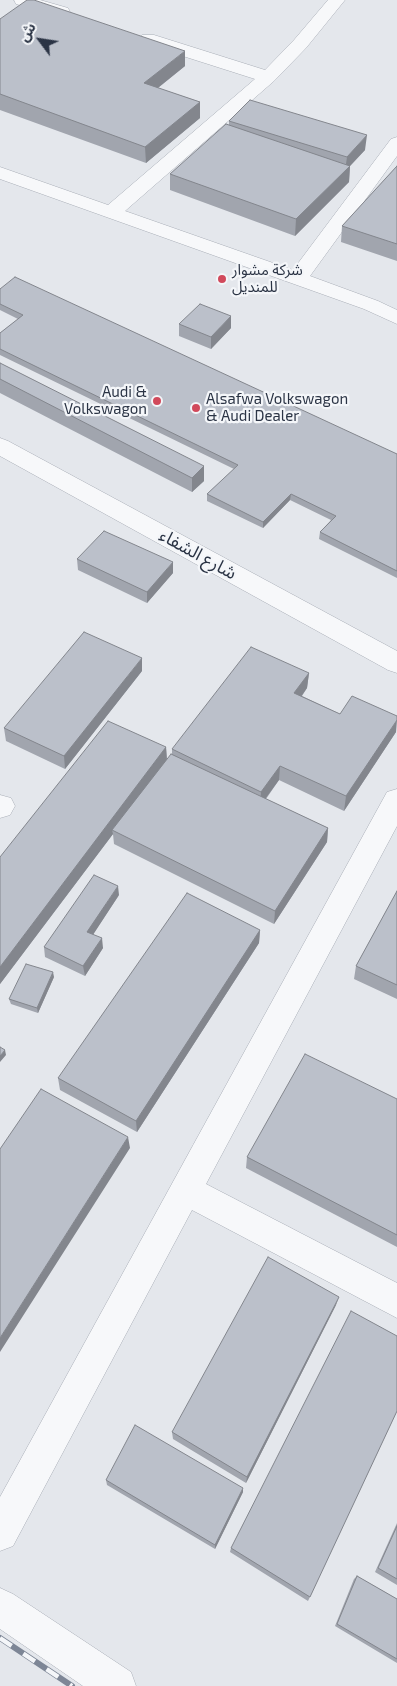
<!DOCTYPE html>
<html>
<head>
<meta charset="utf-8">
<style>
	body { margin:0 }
	#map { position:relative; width:397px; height:1686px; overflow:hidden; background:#e4e7ec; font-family:"Exo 2","Noto Sans Arabic",sans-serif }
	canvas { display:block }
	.north { position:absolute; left:15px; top:15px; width:50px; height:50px; -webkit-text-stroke:4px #f4f6f9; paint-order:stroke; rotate:301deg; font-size:14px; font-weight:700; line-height:20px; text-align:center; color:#2b3445 }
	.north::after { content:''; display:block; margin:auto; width:18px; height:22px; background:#2b3445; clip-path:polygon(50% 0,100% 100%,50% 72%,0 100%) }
</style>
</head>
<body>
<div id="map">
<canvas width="397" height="1686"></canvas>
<div class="north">ش</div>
</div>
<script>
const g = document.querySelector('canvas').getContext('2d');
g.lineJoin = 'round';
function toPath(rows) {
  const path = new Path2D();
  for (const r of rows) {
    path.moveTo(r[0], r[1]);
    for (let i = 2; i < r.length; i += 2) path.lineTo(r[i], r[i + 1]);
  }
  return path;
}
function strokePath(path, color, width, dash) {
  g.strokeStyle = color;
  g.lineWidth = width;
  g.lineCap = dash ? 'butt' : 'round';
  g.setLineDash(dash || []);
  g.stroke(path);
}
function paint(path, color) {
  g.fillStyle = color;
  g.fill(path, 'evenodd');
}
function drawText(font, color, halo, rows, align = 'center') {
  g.font = font + ' "Exo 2","Noto Sans Arabic",sans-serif';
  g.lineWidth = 4.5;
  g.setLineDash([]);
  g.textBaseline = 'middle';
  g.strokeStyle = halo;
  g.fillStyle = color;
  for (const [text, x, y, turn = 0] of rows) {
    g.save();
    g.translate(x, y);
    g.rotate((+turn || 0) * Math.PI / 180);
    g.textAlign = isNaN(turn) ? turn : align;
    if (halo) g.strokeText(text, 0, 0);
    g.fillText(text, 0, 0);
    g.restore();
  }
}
const minor = toPath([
	[14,0,40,0,68,8,70,12,68,16,62,17,16,4,14,0],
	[328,0,345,0,306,48,274,81,125,211,293,270,391,139,397,137,397,156,310,276,378,301,397,310,397,324,364,309,0,179,0,167,108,205,255,79,142,43,139,39,142,35,154,35,265,70,294,40,328,0],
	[0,438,8,441,397,651,397,673,388,670,0,456,0,438],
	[397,789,397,826,206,1184,397,1283,397,1318,192,1210,13,1546,0,1551,0,1497,387,792,397,789],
	[0,795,11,798,15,806,10,815,0,818,0,795],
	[0,1588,13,1594,131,1672,136,1686,83,1686,0,1629,0,1588]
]);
strokePath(minor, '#a9aeb7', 1);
paint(minor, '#f7f8fa');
const rail = toPath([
	[0,1638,72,1686]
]);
strokePath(rail, '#7d8696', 6);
strokePath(rail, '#f4f6f9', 4.5, [14]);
paint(toPath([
	[0,19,185,66,158,88,200,102,200,118,146,163,0,110],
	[229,121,365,150,350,166,349,182,295,236,170,190,170,174,229,125],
	[397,166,397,261,341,242,342,226],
	[0,289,397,454,397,578,319,539,320,532,331,520,290,500,263,528,207,501,207,494,234,469,0,355,0,333,18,319,0,310],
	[179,324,231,328,211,349,179,336],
	[0,363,204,481,192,492,0,393],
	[77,559,173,573,147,603,78,570],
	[142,671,65,769,6,741,4,728],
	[309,673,307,688,302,696,340,714,396,732,344,811,279,780,266,799,328,828,327,842,274,924,114,844,113,834,0,984,0,857,166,747,167,759,172,754,172,749],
	[397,891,397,999,354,979,356,966],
	[119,895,93,934,103,948,85,976,45,957,44,947],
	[260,930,259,943,137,1132,60,1090,58,1078],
	[54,977,38,1013,11,1004,9,999],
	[397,1099,397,1247,246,1168,247,1157],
	[336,1305,246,1483,173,1439,172,1432],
	[397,1411,308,1601,230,1552,231,1548],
	[106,1480,243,1492,215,1549,107,1485],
	[397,1523,397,1585,375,1572],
	[357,1576,397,1599,397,1663,335,1626,354,1579]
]), '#a1a5ae');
paint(toPath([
	[185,51,185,66,144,99,144,83],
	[200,102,200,118,146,163,145,147],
	[367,135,365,150,350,166,349,182,295,236,296,219,345,171,347,157],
	[231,316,231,328,211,349,211,337],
	[204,466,204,481,192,492,192,478],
	[291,494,290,500,263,528,263,522],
	[173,562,173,573,147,603,147,592],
	[142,658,142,671,65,769,64,756],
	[309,673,307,688,293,708,294,693],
	[397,720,396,732,344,811,346,796],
	[166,747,167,762,112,830,113,834,0,984,0,967],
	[280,766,279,780,260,806,261,792],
	[328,828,327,842,274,924,275,911],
	[118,886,119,895,89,941,87,932],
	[260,930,259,943,137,1132,136,1121],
	[102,938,103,948,85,976,83,966],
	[53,972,54,977,38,1013,37,1008],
	[5,1050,6,1055,0,1062,0,1056],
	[128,1137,130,1148,0,1352,0,1338],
	[339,1297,336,1305,246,1483,247,1477],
	[243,1488,243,1492,215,1549,215,1545]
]), '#83868d');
const building = toPath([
	[27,0,34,0,185,51,144,83,200,102,145,147,0,94,0,19,27,0],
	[250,100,367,135,347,157,229,121,250,100],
	[226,124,350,166,296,219,170,174,226,124],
	[397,166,397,244,342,226,397,166],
	[15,277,397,454,397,571,320,532,336,516,291,494,263,522,207,494,238,465,0,349,0,333,23,315,0,304,0,289,15,277],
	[200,304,231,316,211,337,179,324,200,304],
	[0,363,204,466,192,478,0,379,0,363],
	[104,531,173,562,147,592,77,559,104,531],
	[84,632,142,658,64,756,4,728,84,632],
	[251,647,309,673,294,693,340,714,352,696,397,716,397,720,346,796,280,766,261,792,172,749,251,647],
	[108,721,166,747,0,967,0,857,108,721],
	[171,754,328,828,275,911,112,830,171,754],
	[94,875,118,886,87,932,102,938,83,966,44,947,94,875],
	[397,891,397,985,356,966,397,891],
	[187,893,260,930,136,1121,58,1078,187,893],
	[26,964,53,972,37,1008,9,999,26,964],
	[0,1047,5,1050,0,1056,0,1047],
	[305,1054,397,1099,397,1235,247,1157,305,1054],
	[41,1089,128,1137,0,1338,0,1149,41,1089],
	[268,1257,339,1297,247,1477,172,1432,268,1257],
	[351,1311,397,1336,397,1411,310,1597,231,1548,351,1311],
	[135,1425,243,1488,215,1545,106,1480,135,1425],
	[397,1526,397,1579,378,1568,397,1526],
	[357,1576,397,1599,397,1659,337,1624,357,1576]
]);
paint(building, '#bbc0ca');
strokePath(building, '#83868d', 1);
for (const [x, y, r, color] of [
	[222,279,5,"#d1495b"],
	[157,401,5,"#d1495b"],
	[196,408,5,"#d1495b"]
]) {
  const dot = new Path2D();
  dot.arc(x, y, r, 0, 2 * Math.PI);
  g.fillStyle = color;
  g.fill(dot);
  strokePath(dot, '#f4f6f9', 2);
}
drawText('15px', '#2b3445', '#f4f6f9', [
	["شركة مشوار",232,270],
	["للمنديل",232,287],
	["Audi &",147,392,"right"],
	["Volkswagon",147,409,"right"],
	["Alsafwa Volkswagon",206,399],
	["& Audi Dealer",206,416]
], 'left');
drawText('18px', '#2b3445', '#f4f6f9', [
	["شارع الشفاء",198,554,29]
]);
</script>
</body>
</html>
